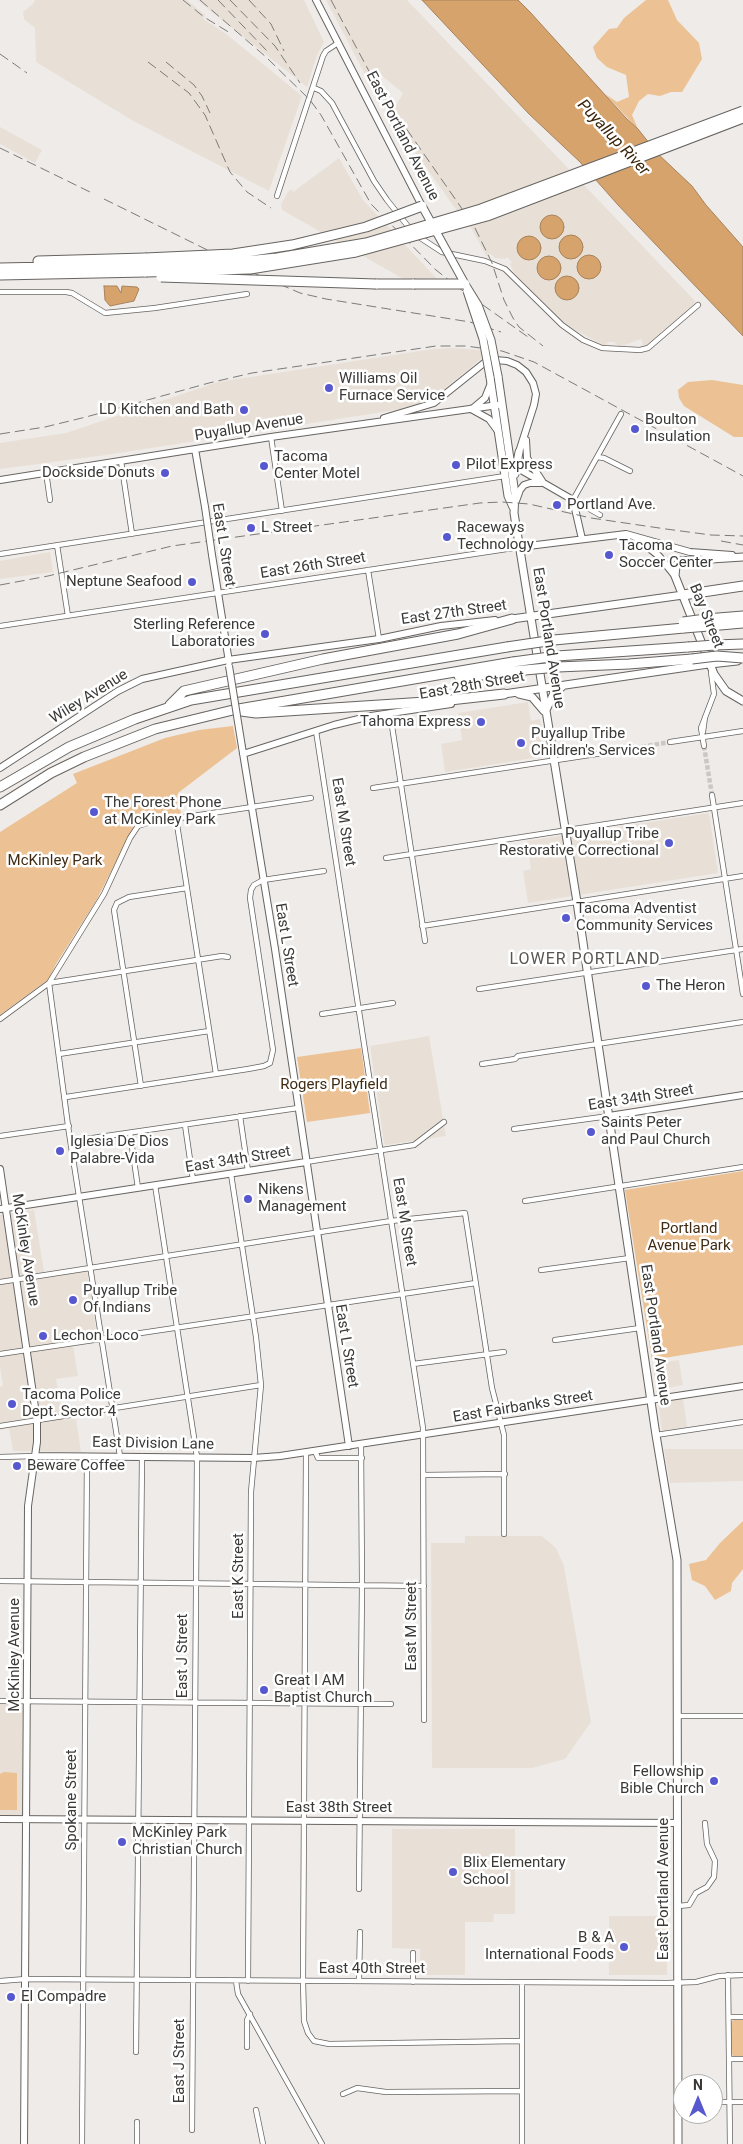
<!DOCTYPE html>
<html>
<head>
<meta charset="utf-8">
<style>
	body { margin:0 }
	#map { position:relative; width:743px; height:2144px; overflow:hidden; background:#eeebe8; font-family:Roboto,sans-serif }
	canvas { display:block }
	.north { position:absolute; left:673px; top:2074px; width:50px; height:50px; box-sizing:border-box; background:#fff; border:1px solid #b0b0af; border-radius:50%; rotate:0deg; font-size:14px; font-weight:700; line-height:20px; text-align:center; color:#3a3938 }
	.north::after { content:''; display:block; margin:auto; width:18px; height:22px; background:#5758cf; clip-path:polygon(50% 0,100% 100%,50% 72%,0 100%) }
</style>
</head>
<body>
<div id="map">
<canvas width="743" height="2144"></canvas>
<div class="north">N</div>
</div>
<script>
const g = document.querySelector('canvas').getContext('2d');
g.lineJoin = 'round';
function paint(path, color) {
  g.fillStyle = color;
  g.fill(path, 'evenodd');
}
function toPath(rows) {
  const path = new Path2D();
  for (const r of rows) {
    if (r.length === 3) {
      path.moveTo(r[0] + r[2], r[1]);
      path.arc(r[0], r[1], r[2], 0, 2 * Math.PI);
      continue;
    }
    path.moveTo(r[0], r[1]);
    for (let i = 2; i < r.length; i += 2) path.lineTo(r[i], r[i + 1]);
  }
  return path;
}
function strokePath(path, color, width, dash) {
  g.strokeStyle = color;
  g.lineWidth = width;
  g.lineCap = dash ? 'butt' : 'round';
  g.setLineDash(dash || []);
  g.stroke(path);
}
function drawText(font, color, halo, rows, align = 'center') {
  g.font = font + ' Roboto,sans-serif';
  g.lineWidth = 5;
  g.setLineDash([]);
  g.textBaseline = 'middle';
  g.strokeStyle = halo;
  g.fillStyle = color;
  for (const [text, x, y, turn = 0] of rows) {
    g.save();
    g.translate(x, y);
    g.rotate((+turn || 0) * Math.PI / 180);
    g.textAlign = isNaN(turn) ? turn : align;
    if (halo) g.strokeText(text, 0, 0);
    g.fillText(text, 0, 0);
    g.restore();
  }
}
paint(toPath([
	[35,0,187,0,205,15,203,19,225,33,302,96,269,191,135,122,36,62,35,28,24,19,23,12,33,4],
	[197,0,304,0,324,42,317,55,307,87],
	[326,0,407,0,696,302,650,344,642,348,641,346,643,345,641,339,619,347,614,342,608,342,606,345,603,345,564,324,515,274,510,264,512,262,507,257,505,259,495,258,491,254,486,256,473,231,452,204,387,112,397,104,403,93,381,75,369,82],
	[0,127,42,150,35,163,0,144],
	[339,158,363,200,439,281,407,281,282,210,281,204,288,192,292,189,293,192],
	[452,348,481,350,482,358,437,395,409,408,106,455,0,469,0,443,66,433,218,382,433,349],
	[50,552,53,572,0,579,0,561],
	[528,702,531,721,540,719,546,756,445,772,441,744,462,740,458,713],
	[709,813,718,873,528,903,523,871,531,869,527,841],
	[429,1036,446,1136,386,1145,384,1143,370,1046],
	[34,1210,45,1277,87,1271,97,1335,72,1339,78,1376,56,1379,63,1420,76,1419,81,1452,13,1451,9,1428,0,1430,0,1387,3,1386,0,1367,0,1215],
	[679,1360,683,1385,657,1390,652,1364],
	[683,1398,687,1427,662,1431,658,1402],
	[664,1449,743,1449,743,1481,670,1483],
	[465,1536,542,1536,556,1548,564,1566,591,1722,565,1759,532,1768,432,1768,431,1543,465,1543],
	[0,1701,27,1701,26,1819,0,1819],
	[392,1829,515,1829,515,1914,494,1914,493,1922,465,1922,465,1975,420,1975,420,1949,392,1948],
	[609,1916,667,1916,667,1975,609,1975]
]), '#e8e0d7');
paint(toPath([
	[646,0,668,0,677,20,699,43,702,59,682,92,671,92,660,96,648,94,639,101,632,115,638,129,605,94,617,102,629,97,626,75,607,67,597,58,593,47,609,29,617,28,624,18],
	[712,380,743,385,743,437,734,437,684,406,679,398,678,390,688,382],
	[233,726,237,748,178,793,181,814,162,816,161,813,148,814,136,822,96,901,56,964,49,979,0,1015,0,832,77,783,73,774,165,738,199,730],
	[361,1048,370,1113,307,1122,297,1057],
	[743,1171,743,1345,652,1360,625,1190],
	[743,1521,743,1569,732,1583,731,1591,715,1600,705,1586,692,1580,689,1564,706,1560,720,1543],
	[4,1772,17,1773,17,1810,0,1810,0,1774],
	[735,2019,743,2019,743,2056,733,2056,731,2052,731,2022]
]), '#ecc193');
const water = toPath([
	[422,0,518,0,530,12,626,118,638,129,657,153,692,186,706,205,743,247,743,336,618,205,580,162,529,114,422,0],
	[552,227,12],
	[571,247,12],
	[529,248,12],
	[589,267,12],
	[549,268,12],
	[567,288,12],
	[104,286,117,286,121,293,122,286,137,287,139,289,134,301,110,306,105,300,104,286]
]);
paint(water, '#d6a36c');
strokePath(water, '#a7835c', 1);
strokePath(toPath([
	[704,746,712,795],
	[629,749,670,742]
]), '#cac7c5', 4.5, [4.5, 2]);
const street = toPath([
	[314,88,321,91,332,103,374,181,387,200,411,230],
	[277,196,323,56,326,51,338,43],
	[416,235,442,252,485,261,505,269,562,325,583,340,602,348,640,350,648,348,698,305],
	[0,292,66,292,72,293,105,313,155,308,247,294],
	[271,437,282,511],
	[597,457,604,458,630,471],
	[121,461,132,534],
	[46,472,50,500],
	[600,515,573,500,621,414],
	[57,545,68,616],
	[0,554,505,476],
	[368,570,379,639],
	[0,626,520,547],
	[390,713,425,941],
	[316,731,423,1428,424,1720],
	[703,732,705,717],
	[670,742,743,731],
	[704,746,701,728,714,694,711,672],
	[373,788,629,749],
	[712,795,743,994],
	[176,818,216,1074],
	[386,858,743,803],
	[422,926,743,876],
	[479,989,743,949],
	[322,1014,393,1003],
	[0,1019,49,983,104,894,130,838,138,826,147,823,311,798],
	[59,1054,209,1031],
	[482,1064,515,1059,518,1056,743,1022],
	[141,1086,114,910,117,903,129,897,187,888],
	[66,1097,248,1069,264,1066,270,1063,273,1050,250,898,251,890,254,885,263,880,324,871],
	[240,1116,248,1171],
	[185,1125,193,1180],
	[514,1129,609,1116],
	[130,1133,138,1188],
	[0,1136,69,1126],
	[72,1141,298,1108],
	[306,1162,414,1145,444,1122],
	[231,1174,256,1337,261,1385,251,1492,248,1981],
	[155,1185,197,1457,192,2130],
	[525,1201,743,1167],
	[541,1270,630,1258],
	[0,1282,391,1221,465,1213,492,1388,504,1435,504,1534],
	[555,1340,640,1328],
	[0,1354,476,1283],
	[413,1364,504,1352],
	[0,1426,261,1385],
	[656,1435,743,1422],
	[315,1451,318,1458,362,1458],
	[306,1453,303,1981,304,2021,308,2033,314,2041,329,2044,521,2041],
	[120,1456,69,1133,49,983,222,956,228,957],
	[0,1457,35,1456],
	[423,1475,505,1474],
	[0,1581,424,1586],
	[0,1701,391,1704],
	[678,1716,743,1716],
	[359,1889,362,1584,361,1444],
	[678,1906,689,1905,696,1893,707,1887,714,1877,715,1861,707,1844,705,1823],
	[728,1975,730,2144],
	[0,1981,26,1979,667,1983,696,1982,719,1976,743,1975],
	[236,1981,238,1994,322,2144],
	[359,1981,360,1932],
	[413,1982,413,1953],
	[522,1982,522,2144],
	[729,2017,743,2017],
	[247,2047,247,2020,250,2014],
	[136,2052,142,1456],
	[729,2059,743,2059],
	[343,2094,357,2088,386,2092,522,2091],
	[713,2102,743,2102],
	[256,2110,263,2144],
	[137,2122,137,2144],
	[82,2144,87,1456]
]);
const secondary = toPath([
	[316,0,422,206],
	[471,409,489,419,497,430],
	[472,409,485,398,491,383],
	[384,418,434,403,484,363,495,360,507,361,517,365,526,372,533,383,536,394,534,405,519,452],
	[526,440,527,458,542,481],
	[195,449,205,507],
	[514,466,573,500,582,539],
	[0,480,271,437,498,405],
	[516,501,520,490,524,485,530,483,541,483],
	[636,538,659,556,675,576],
	[520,547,626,534,690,552,732,555],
	[212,555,229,662],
	[242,747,275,949,349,1446],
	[243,754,334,725,371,716,451,704],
	[0,768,118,691,142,679,228,660,379,639,441,626,495,620],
	[609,1116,743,1095],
	[0,1169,37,1421,37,1442,28,1506,24,2144],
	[0,1209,306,1162],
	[35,1456,253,1458,280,1456,743,1386],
	[0,1819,678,1823]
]);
const primary = toPath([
	[498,376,515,494,514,513,577,902,656,1435,677,1560,678,2144],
	[490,377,508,496,513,507],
	[515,474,519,452],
	[743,557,680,561,676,566,675,576,714,674,726,691,743,701],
	[512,619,683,595],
	[504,694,715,663],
	[519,694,532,697,544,711],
	[546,710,554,693,563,686]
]);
const highway = toPath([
	[38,261,145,258],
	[0,268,146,265],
	[0,275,146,272],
	[376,284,414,284],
	[683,595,743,586],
	[706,619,743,616],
	[709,626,743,623],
	[554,640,684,628],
	[715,645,743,644],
	[557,656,688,647],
	[710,663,737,660],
	[558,667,629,664,692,659],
	[459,676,473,676,514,671],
	[170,705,184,691,323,659,458,634,512,619],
	[241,711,256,713,441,701,504,694],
	[0,787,69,747,135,719,191,700,507,647],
	[0,805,51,773,84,757,155,729,233,710,513,662]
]);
strokePath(street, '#676461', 6);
strokePath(secondary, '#676461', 8);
strokePath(primary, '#676461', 9);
strokePath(highway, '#676461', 11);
strokePath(street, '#fff', 4.5);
strokePath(secondary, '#fff', 6);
strokePath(primary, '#fff', 7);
strokePath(highway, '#fff', 9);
strokePath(toPath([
	[183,0,204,17,230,33],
	[200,0,266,57,310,100,321,115,371,204,436,270,459,288,528,337],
	[218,0,268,52],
	[230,0,275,46,300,83],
	[249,0,271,24,284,51],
	[331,0,378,88,474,226,492,263,504,300,513,318,519,327,543,346],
	[0,54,27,73],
	[148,62,189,93,205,115,230,172,247,192,271,208],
	[166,62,194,85,202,96,210,113],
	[0,148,90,192],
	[104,199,256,274,300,293,326,299,470,322,501,332],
	[0,434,45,427,86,417,209,383,252,373,436,346,466,346,502,351,534,362,743,476],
	[721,541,743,545],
	[0,585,48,576,172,546,480,503,502,502,529,504,591,518,666,529,711,535,743,536]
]), '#7c7a78', 1, [10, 5]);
const secondaryBridge = toPath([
	[205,507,212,555],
	[229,666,242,747]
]);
const primaryBridge = toPath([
	[422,206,465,284,478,305,491,340,498,376],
	[467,291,483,339,490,377]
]);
const highwayBridge = toPath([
	[145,258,233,254,292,245,366,227,422,206],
	[146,265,235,262,277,258,366,243,481,209,743,111],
	[146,272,250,269,356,252,487,216,743,118],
	[161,277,376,284],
	[414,284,465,284],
	[683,622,706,619],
	[684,628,709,626],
	[507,647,554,640],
	[688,647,715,645],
	[692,659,717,656,743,658],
	[513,662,557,656],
	[514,671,558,667]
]);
strokePath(secondaryBridge, '#676461', 8, []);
strokePath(primaryBridge, '#676461', 9, []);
strokePath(highwayBridge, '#676461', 11, []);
strokePath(secondaryBridge, '#fff', 6);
strokePath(primaryBridge, '#fff', 7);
strokePath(highwayBridge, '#fff', 9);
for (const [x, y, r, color] of [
	[329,388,5,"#5758cf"],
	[244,410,5,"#5758cf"],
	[635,429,5,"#5758cf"],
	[456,465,5,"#5758cf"],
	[264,466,5,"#5758cf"],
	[165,473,5,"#5758cf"],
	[557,505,5,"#5758cf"],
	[251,528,5,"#5758cf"],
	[447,537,5,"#5758cf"],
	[609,555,5,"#5758cf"],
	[192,582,5,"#5758cf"],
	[265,634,5,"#5758cf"],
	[481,722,5,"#5758cf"],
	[521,743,5,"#5758cf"],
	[94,812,5,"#5758cf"],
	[669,843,5,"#5758cf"],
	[566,918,5,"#5758cf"],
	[646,986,5,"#5758cf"],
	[591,1132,5,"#5758cf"],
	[60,1151,5,"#5758cf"],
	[248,1199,5,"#5758cf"],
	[73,1300,5,"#5758cf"],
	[43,1336,5,"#5758cf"],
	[12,1404,5,"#5758cf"],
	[17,1466,5,"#5758cf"],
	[264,1690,5,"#5758cf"],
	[714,1781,5,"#5758cf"],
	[122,1842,5,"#5758cf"],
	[453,1872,5,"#5758cf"],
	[624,1947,5,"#5758cf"],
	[11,1997,5,"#5758cf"]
]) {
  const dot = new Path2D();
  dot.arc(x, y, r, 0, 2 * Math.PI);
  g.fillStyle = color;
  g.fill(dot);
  strokePath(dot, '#fff', 2);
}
drawText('15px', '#3a3938', '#fff', [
	["East Portland Avenue",402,136,63],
	["Puyallup Avenue",249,428,-9],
	["East L Street",223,545,81],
	["East 26th Street",313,566,-9],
	["East 27th Street",454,613,-8],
	["Bay Street",706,616,68],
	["East Portland Avenue",548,638,81],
	["East 28th Street",472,686,-10],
	["Wiley Avenue",89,697,-32],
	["East M Street",343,822,81],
	["East L Street",286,945,81],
	["East 34th Street",641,1098,-9],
	["East 34th Street",238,1160,-9],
	["East M Street",404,1222,81],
	["McKinley Avenue",25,1250,81],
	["East Portland Avenue",655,1335,82],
	["East L Street",346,1346,81],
	["East Fairbanks Street",523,1407,-9],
	["East Division Lane",153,1444,1],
	["East K Street",239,1576,-90],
	["East M Street",412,1626,-90],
	["McKinley Avenue",15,1655,-90],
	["East J Street",183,1656,-90],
	["Spokane Street",72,1800,-90],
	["East 38th Street",339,1808],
	["East Portland Avenue",664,1889,-90],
	["East 40th Street",372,1969],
	["East J Street",180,2061,-90]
]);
drawText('15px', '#3a3938', '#fff', [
	["Williams Oil",339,379],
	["Furnace Service",339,396],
	["LD Kitchen and Bath",234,410,"right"],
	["Boulton",645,420],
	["Insulation",645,437],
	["Tacoma",274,457],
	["Center Motel",274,474],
	["Pilot Express",466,465],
	["Dockside Donuts",155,473,"right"],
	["Portland Ave.",567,505],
	["L Street",261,528],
	["Raceways",457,528],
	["Technology",457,545],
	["Tacoma",619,546],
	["Soccer Center",619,563],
	["Neptune Seafood",182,582,"right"],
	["Sterling Reference",255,625,"right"],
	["Laboratories",255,642,"right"],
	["Tahoma Express",471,722,"right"],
	["Puyallup Tribe",531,734],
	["Children's Services",531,751],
	["The Forest Phone",104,803],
	["at McKinley Park",104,820],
	["Puyallup Tribe",659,834,"right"],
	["Restorative Correctional",659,851,"right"],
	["Tacoma Adventist",576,909],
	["Community Services",576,926],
	["The Heron",656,986],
	["Saints Peter",601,1123],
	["and Paul Church",601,1140],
	["Iglesia De Dios",70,1142],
	["Palabre-Vida",70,1159],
	["Nikens",258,1190],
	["Management",258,1207],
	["Puyallup Tribe",83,1291],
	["Of Indians",83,1308],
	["Lechon Loco",53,1336],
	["Tacoma Police",22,1395],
	["Dept. Sector 4",22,1412],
	["Beware Coffee",27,1466],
	["Great I AM",274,1681],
	["Baptist Church",274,1698],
	["Fellowship",704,1772,"right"],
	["Bible Church",704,1789,"right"],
	["McKinley Park",132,1833],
	["Christian Church",132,1850],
	["Blix Elementary",463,1863],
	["School",463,1880],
	["B & A",614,1938,"right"],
	["International Foods",614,1955,"right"],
	["El Compadre",21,1997]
], 'left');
drawText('15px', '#402b12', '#fff', [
	["McKinley Park",55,861],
	["Rogers Playfield",334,1085],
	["Portland",689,1229],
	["Avenue Park",689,1246]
]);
drawText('italic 16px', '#3a250c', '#fff', [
	["Puyallup River",613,138,47]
]);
g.letterSpacing = '1px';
drawText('16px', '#585552', '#fff', [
	["LOWER PORTLAND",585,960]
]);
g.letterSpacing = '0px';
</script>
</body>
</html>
